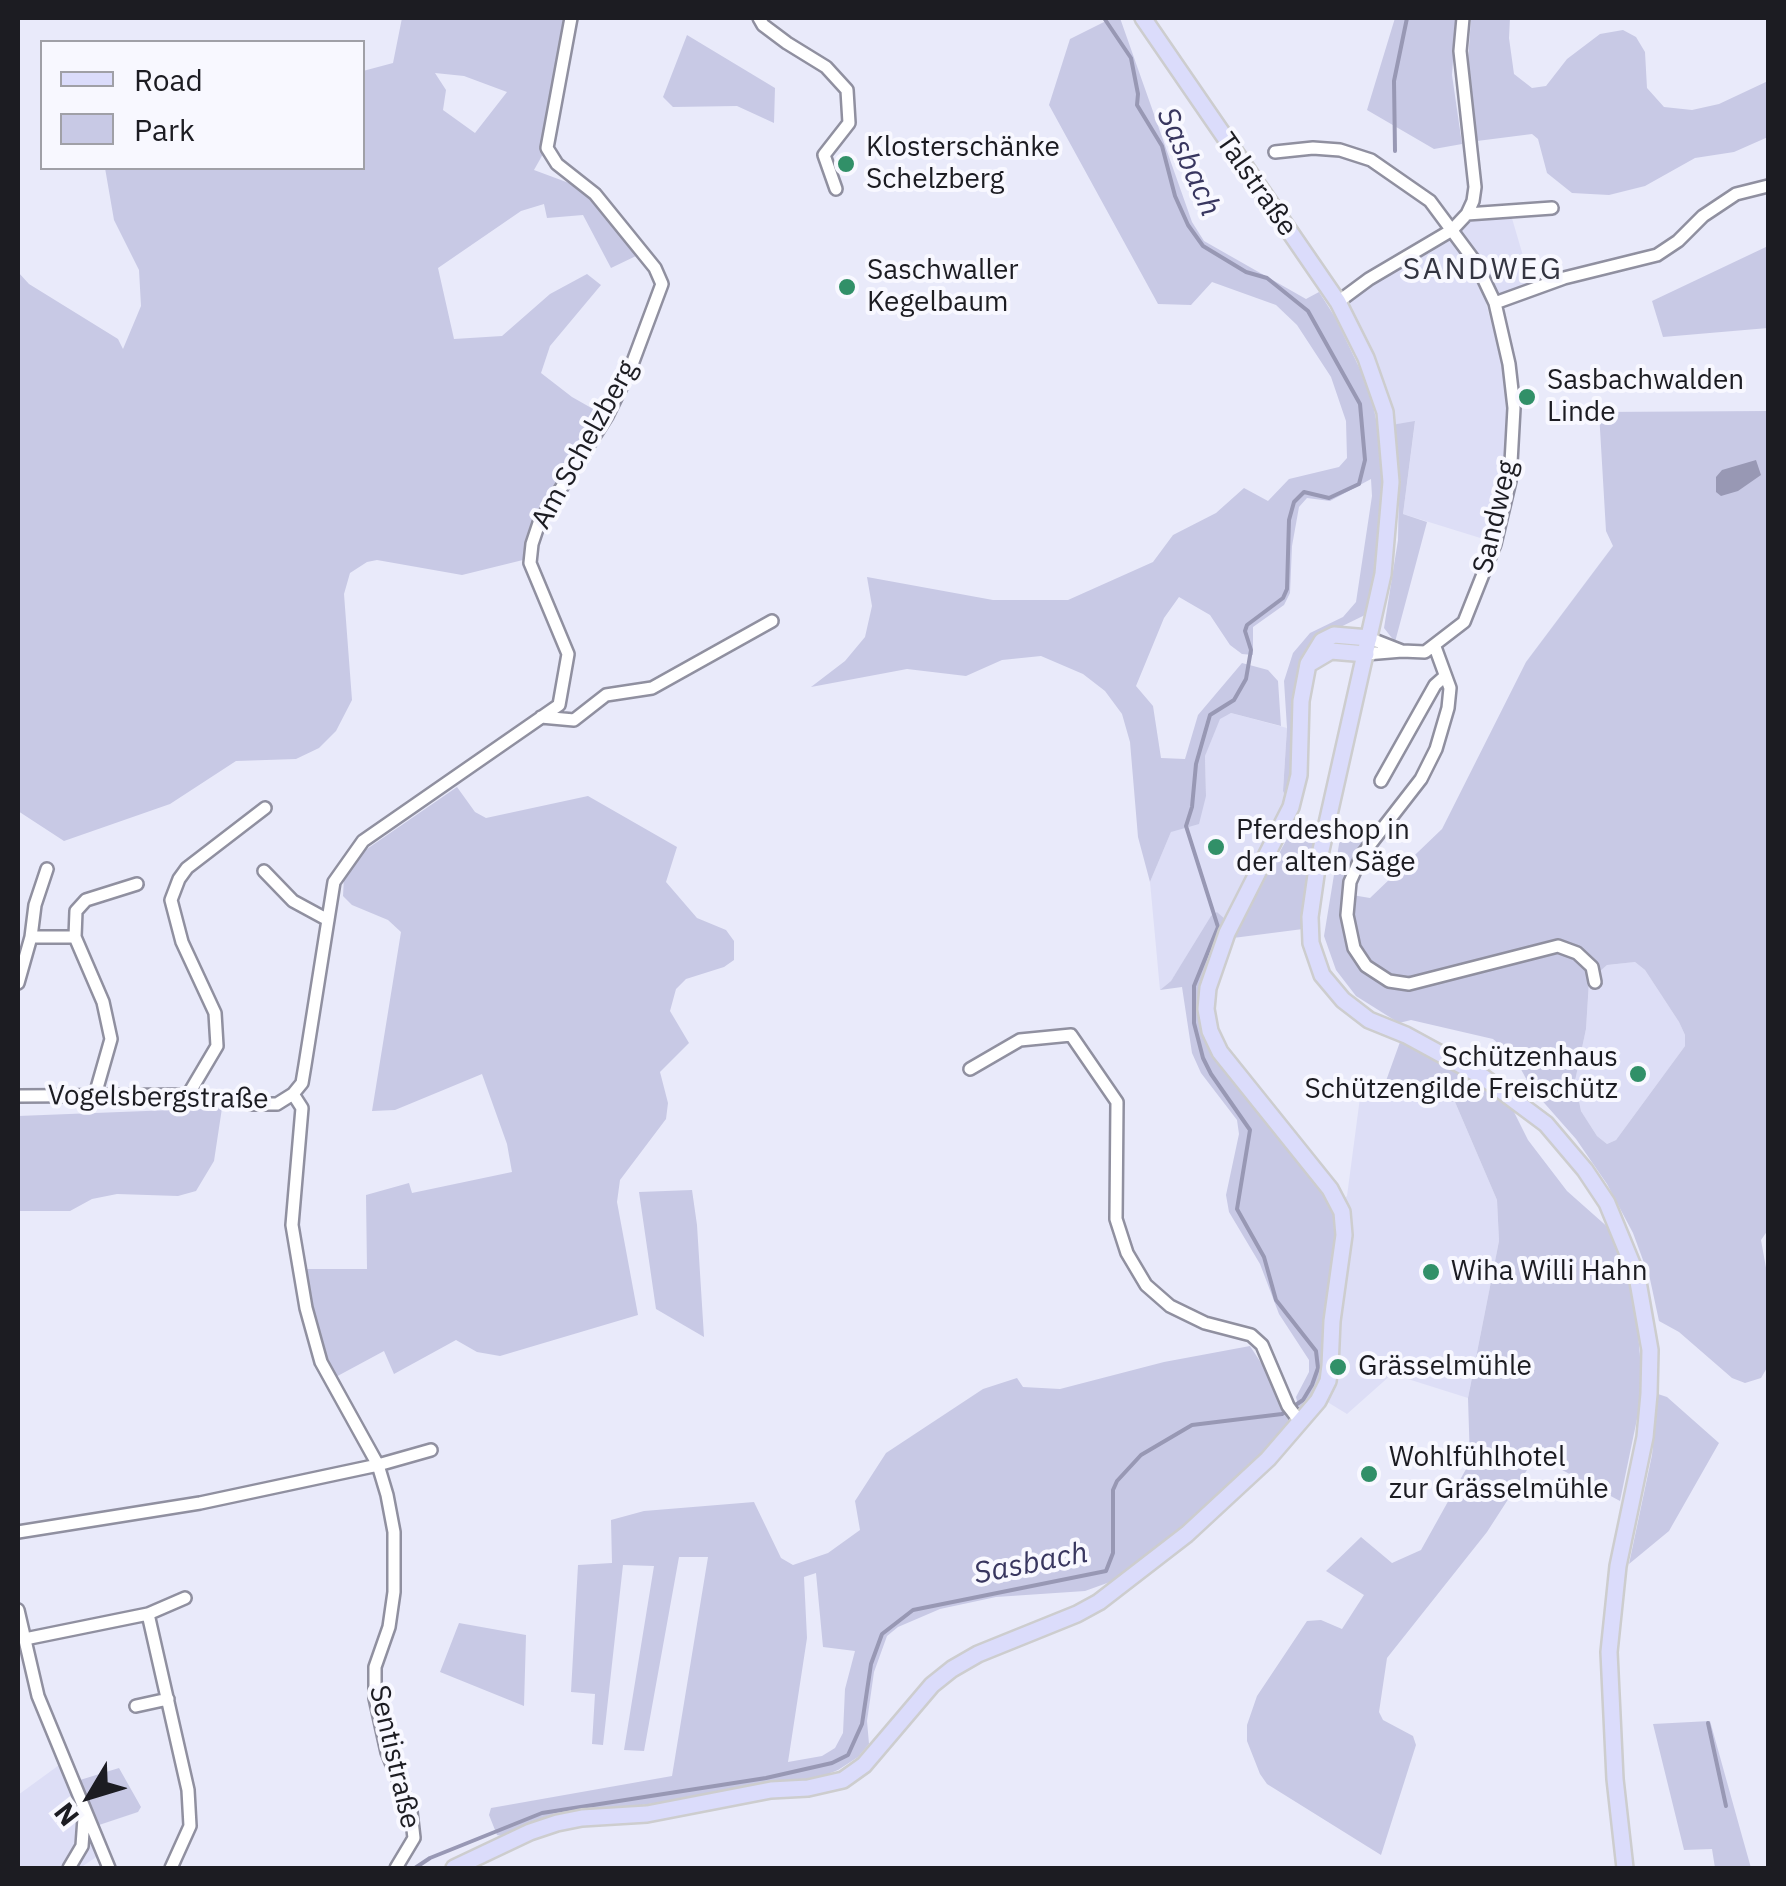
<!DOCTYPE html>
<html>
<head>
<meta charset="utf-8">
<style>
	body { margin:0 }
	#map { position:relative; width:1786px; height:1886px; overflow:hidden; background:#e9eafa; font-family:"IBM Plex Sans",sans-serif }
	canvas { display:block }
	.frame { position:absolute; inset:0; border:20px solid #1c1c22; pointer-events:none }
	.legend { position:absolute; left:40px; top:40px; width:325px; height:130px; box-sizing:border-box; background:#f8f8ff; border:2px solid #a0a0a7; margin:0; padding:12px 18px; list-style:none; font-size:30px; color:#1c1c22 }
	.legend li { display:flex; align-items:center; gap:20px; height:50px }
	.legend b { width:50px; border:2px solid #a0a0a7 }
	.north { position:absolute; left:40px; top:1746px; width:100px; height:100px; -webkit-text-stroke:8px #f8f8ff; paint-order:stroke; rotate:232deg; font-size:28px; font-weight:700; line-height:40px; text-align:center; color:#1c1c22 }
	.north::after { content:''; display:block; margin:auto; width:35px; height:45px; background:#1c1c22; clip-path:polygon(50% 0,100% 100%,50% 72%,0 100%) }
</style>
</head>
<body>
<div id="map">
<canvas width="1786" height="1886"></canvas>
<div class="frame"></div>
<ul class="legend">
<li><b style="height:12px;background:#dbdcfb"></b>Road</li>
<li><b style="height:28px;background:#c8c9e5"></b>Park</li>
</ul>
<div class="north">N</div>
</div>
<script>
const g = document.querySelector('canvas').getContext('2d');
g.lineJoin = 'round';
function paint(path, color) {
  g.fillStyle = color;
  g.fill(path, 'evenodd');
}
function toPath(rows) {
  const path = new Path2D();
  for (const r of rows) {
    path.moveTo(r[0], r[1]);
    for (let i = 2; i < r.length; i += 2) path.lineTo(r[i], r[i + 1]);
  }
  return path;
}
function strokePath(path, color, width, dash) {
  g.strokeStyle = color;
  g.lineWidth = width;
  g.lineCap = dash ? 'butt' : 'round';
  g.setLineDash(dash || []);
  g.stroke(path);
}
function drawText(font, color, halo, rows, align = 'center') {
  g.font = font + ' "IBM Plex Sans",sans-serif';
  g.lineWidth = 8;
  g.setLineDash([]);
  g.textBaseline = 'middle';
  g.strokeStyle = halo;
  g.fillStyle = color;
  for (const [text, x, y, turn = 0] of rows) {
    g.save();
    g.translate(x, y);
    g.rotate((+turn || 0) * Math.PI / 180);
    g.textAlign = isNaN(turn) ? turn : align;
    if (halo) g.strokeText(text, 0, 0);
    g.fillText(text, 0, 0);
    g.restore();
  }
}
paint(toPath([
	[1511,215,1531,283,1486,303,1503,366,1507,422,1505,480,1490,541,1403,514,1415,422,1391,425,1343,296,1468,220],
	[1231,713,1287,728,1283,791,1287,800,1244,888,1224,918,1217,912,1171,981,1160,990,1150,882,1171,832,1206,796,1205,756,1212,731,1220,718],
	[1635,962,1645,970,1679,1022,1685,1035,1685,1046,1616,1140,1607,1144,1597,1136,1581,1111,1575,1081,1586,1029,1589,981,1607,965],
	[1361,1090,1455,1102,1497,1200,1499,1241,1468,1398,1392,1374,1347,1414,1316,1395,1335,1207,1347,1196],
	[66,1760,80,1780,108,1849,80,1868,18,1868,18,1795]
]), '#dddef6');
paint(toPath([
	[402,18,566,18,549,103,543,154,534,170,577,186,596,203,636,256,611,268,583,215,547,218,544,204,521,211,438,268,454,339,502,336,550,294,587,274,601,285,550,346,541,373,572,397,609,418,532,526,527,559,462,575,377,560,367,562,350,573,344,594,352,700,336,731,319,748,296,759,236,761,170,804,64,841,18,811,18,272,29,284,118,339,123,349,141,306,139,270,114,220,105,168,362,168,363,71,393,63],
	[435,73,464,76,507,92,475,133,443,110,446,90],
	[1112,18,1120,18,1192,222,1204,241,1306,299,1319,292,1335,317,1370,390,1383,453,1385,506,1377,567,1365,615,1322,636,1308,648,1298,668,1297,751,1287,800,1283,791,1287,728,1284,681,1293,653,1310,633,1343,617,1356,602,1372,496,1371,479,1330,501,1307,498,1299,507,1292,546,1290,593,1284,605,1253,627,1253,655,1242,654,1230,645,1210,615,1179,597,1164,618,1136,686,1153,706,1161,758,1185,759,1198,715,1242,663,1268,670,1278,681,1281,726,1231,713,1220,719,1205,756,1206,796,1199,824,1171,832,1150,882,1138,837,1130,742,1122,714,1105,691,1083,674,1041,656,1002,660,966,676,907,669,811,687,845,661,865,637,872,606,867,577,993,600,1068,600,1153,562,1173,535,1216,513,1244,488,1268,501,1289,479,1339,467,1347,458,1346,421,1331,377,1297,325,1276,305,1212,282,1191,305,1158,304,1049,105,1070,39],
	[1395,18,1456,18,1452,75,1462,144,1434,149,1367,110],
	[1471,18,1510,18,1509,38,1514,74,1532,88,1546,86,1567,59,1600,34,1623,30,1636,37,1645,52,1647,88,1664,107,1692,110,1719,104,1768,81,1768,137,1734,152,1695,158,1645,186,1609,195,1572,193,1547,173,1538,139,1532,134,1477,141,1467,76],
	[687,35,775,88,774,123,737,106,673,107,663,97],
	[1768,246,1768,328,1663,337,1652,301],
	[1768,411,1768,1230,1761,1240,1768,1279,1768,1366,1761,1378,1745,1383,1732,1378,1679,1332,1659,1321,1650,1279,1633,1233,1607,1184,1576,1139,1531,1088,1515,1058,1493,1039,1411,1020,1399,1023,1356,996,1336,970,1324,936,1341,832,1351,822,1363,843,1346,894,1370,898,1442,829,1526,662,1613,546,1606,531,1599,412],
	[1635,962,1645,970,1679,1022,1685,1035,1685,1046,1616,1140,1607,1144,1597,1136,1581,1111,1575,1081,1586,1029,1589,981,1607,965],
	[1415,421,1403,514,1427,522,1395,642,1384,628,1398,540,1399,485,1391,425],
	[457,787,475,812,486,818,588,796,677,847,666,882,697,918,726,930,734,941,734,960,724,967,686,979,676,989,670,1011,689,1043,660,1072,668,1103,666,1119,620,1180,617,1202,638,1315,500,1356,477,1352,456,1340,394,1374,384,1351,332,1379,320,1349,301,1269,367,1269,366,1195,409,1183,412,1193,512,1172,507,1144,482,1074,395,1110,372,1111,401,932,388,920,352,905,343,896,344,877,361,853],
	[1295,824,1318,829,1304,897,1303,929,1233,938],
	[1217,912,1224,918,1202,980,1202,998,1214,1056,1272,1125,1335,1207,1339,1233,1323,1375,1316,1395,1303,1411,1299,1409,1296,1397,1309,1372,1309,1360,1279,1314,1260,1264,1229,1212,1226,1195,1239,1134,1237,1120,1201,1073,1192,1053,1182,987,1160,990,1171,981,1211,916],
	[1400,1042,1483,1085,1512,1108,1528,1140,1567,1191,1611,1230,1628,1271,1636,1310,1643,1390,1620,1501,1536,1456,1487,1532,1387,1658,1379,1712,1383,1720,1413,1736,1416,1745,1381,1855,1267,1784,1260,1774,1247,1741,1247,1725,1257,1696,1307,1621,1321,1620,1342,1629,1364,1595,1326,1571,1361,1537,1392,1563,1421,1550,1470,1462,1468,1398,1499,1241,1497,1200,1455,1102,1382,1092],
	[222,1108,214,1161,196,1191,178,1196,117,1194,92,1199,70,1211,18,1211,18,1116],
	[692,1190,697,1225,704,1337,656,1309,639,1192],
	[1250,1346,1265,1369,1281,1408,1293,1423,1275,1446,1182,1531,1110,1582,1085,1591,996,1597,940,1609,898,1627,887,1636,874,1672,867,1721,869,1744,858,1757,838,1770,813,1780,553,1818,502,1836,497,1835,489,1815,491,1808,672,1776,708,1557,679,1557,644,1751,624,1750,654,1566,623,1565,603,1745,592,1744,595,1694,571,1692,578,1565,612,1563,611,1520,644,1511,754,1502,781,1558,793,1565,828,1553,860,1530,855,1501,886,1453,983,1389,1017,1378,1023,1387,1060,1389,1164,1362],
	[816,1573,823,1647,855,1651,845,1689,843,1733,835,1748,822,1756,788,1762,807,1638,804,1577],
	[1658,1394,1667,1397,1719,1443,1669,1531,1629,1564,1652,1455],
	[459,1623,526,1635,524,1706,440,1672],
	[1710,1721,1742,1836,1751,1868,1715,1868,1712,1849,1684,1850,1653,1724],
	[119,1768,141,1807,138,1812,99,1825,80,1780]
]), '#c8c9e5');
paint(toPath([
	[1756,460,1761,475,1738,491,1721,496,1716,492,1716,477,1722,470]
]), '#9898b4');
strokePath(toPath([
	[1395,151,1394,81,1407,18],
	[1708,1723,1726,1806],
	[415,1868,430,1858,542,1813,766,1778,832,1763,848,1755,862,1724,871,1664,882,1634,913,1610,1106,1571,1113,1553,1113,1490,1117,1481,1141,1455,1192,1425,1282,1414,1303,1400,1312,1385,1318,1368,1316,1351,1276,1300,1264,1257,1237,1209,1250,1130,1211,1074,1203,1058,1194,1023,1194,986,1218,927,1186,826,1192,807,1196,764,1210,715,1234,700,1246,679,1251,650,1245,631,1247,625,1283,598,1287,589,1289,520,1294,502,1304,492,1329,498,1359,484,1365,460,1360,404,1308,311,1267,278,1246,272,1203,246,1188,225,1175,196,1162,146,1137,105,1138,94,1131,58,1104,18]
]), '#9898b4', 4);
const minor = toPath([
	[759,18,763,25,787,43,826,67,847,90,849,123,824,155,836,189],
	[1275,152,1313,148,1340,150,1371,160,1430,201,1476,263,1495,303,1509,364,1514,408,1510,481,1495,544,1464,622,1425,652,1402,651,1369,638],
	[1467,214,1552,208],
	[1338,302,1369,279,1452,230,1467,214,1473,201,1475,187,1460,51,1463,18],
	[1495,303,1564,278,1657,255,1678,241,1703,216,1736,194,1768,186],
	[1435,647,1450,688,1448,708,1436,749,1421,779,1362,855,1350,882,1347,915,1354,948,1366,966,1389,981,1409,984,1558,946,1577,953,1592,967,1595,982],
	[1366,654,1402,651],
	[541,717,574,720,606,695,652,688,772,621],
	[1381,781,1435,685,1444,677],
	[264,871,293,901,328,920],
	[31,937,35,905,47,869],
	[18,983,31,937,75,937],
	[970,1069,1020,1040,1071,1035,1117,1102,1116,1219,1127,1253,1146,1285,1170,1306,1205,1323,1251,1335,1262,1345,1288,1406,1301,1423],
	[293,1094,302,1108,292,1225,306,1308,321,1362,378,1465,387,1495,394,1532,394,1592,389,1627,375,1667,375,1698,387,1752,411,1812,414,1838,396,1868],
	[95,1095,111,1039,103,1002,75,937,76,911,86,900,137,884],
	[188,1095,217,1046,215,1013,182,942,171,900,179,879,187,868,265,808],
	[18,1096,188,1095,252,1104,277,1104,293,1094,302,1083,305,1065,334,882,363,841,559,705,568,654,530,563,532,544,539,523,607,416,631,367,662,284,655,268,595,194,557,164,547,148,571,18],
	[18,1532,200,1503,378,1465,431,1450],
	[18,1610,38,1696,109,1868],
	[148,1614,185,1598],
	[25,1639,148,1614,188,1790,190,1826,171,1868],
	[136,1706,168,1699],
	[69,1868,82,1846,84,1818]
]);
const major = toPath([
	[1143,18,1338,302,1366,358,1385,412,1391,482,1383,574,1317,868,1310,917,1311,943,1322,975,1343,1000,1369,1020,1406,1035,1483,1077,1546,1124,1585,1170,1607,1203,1637,1276,1650,1350,1649,1394,1645,1437,1618,1566,1609,1652,1615,1779,1625,1868],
	[1309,664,1331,651,1366,654],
	[454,1868,530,1832,557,1823,582,1818,647,1814,771,1790,808,1788,843,1780,864,1765,932,1685,952,1669,978,1654,1077,1614,1099,1602,1187,1534,1268,1459,1318,1401,1328,1381,1330,1366,1332,1321,1344,1235,1342,1212,1330,1189,1220,1052,1210,1031,1206,1009,1208,988,1227,933,1291,807,1299,775,1301,701,1308,664,1322,641,1334,635,1369,638]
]);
strokePath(minor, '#9090a0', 16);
strokePath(major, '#cdcdce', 20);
strokePath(minor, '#fff', 11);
strokePath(major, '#dbdcfb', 15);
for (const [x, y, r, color] of [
	[846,164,10,"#319068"],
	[847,287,10,"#319068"],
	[1527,397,10,"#319068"],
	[1216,847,10,"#319068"],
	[1638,1074,10,"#319068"],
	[1431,1272,10,"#319068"],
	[1338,1367,10,"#319068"],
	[1369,1474,10,"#319068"]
]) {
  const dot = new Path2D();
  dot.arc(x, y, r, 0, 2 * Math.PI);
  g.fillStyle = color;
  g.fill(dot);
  strokePath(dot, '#f8f8ff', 4);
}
drawText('28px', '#1c1c22', '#f8f8ff', [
	["Klosterschänke",866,148],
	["Schelzberg",866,180],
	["Saschwaller",867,271],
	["Kegelbaum",867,303],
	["Sasbachwalden",1547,381],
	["Linde",1547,413],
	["Pferdeshop in",1236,831],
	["der alten Säge",1236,863],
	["Schützenhaus",1618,1058,"right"],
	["Schützengilde Freischütz",1618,1090,"right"],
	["Wiha Willi Hahn",1451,1272],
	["Grässelmühle",1358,1367],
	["Wohlfühlhotel",1389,1458],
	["zur Grässelmühle",1389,1490]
], 'left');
drawText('28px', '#1c1c22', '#f8f8ff', [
	["Talstraße",1256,185,55],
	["Am Schelzberg",585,445,-61],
	["Sandweg",1496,517,-77],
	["Vogelsbergstraße",158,1098,1],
	["Sentistraße",394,1757,77]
]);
drawText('italic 30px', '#38365f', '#f8f8ff', [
	["Sasbach",1188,162,66],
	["Sasbach",1031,1564,-11]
]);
g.letterSpacing = '2.5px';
drawText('30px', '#343541', '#f8f8ff', [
	["SANDWEG",1483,270]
]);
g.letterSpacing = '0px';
</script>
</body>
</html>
